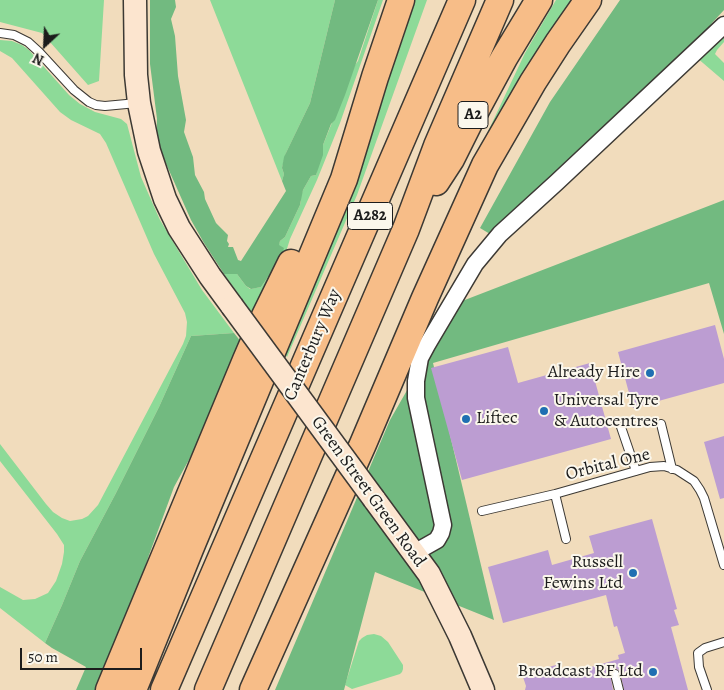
<!DOCTYPE html>
<html>
<head>
<meta charset="utf-8">
<style>
	body { margin:0 }
	#map { position:relative; width:724px; height:690px; overflow:hidden; background:#f1dcbc; font-family:Alegreya,serif }
	canvas { display:block }
	.north { position:absolute; left:20px; top:20px; width:50px; height:50px; -webkit-text-stroke:4px #fbf7ec; paint-order:stroke; rotate:205deg; font-size:14px; font-weight:700; line-height:20px; text-align:center; color:#1c1c1c }
	.north::after { content:''; display:block; margin:auto; width:18px; height:22px; background:#1c1c1c; clip-path:polygon(50% 0,100% 100%,50% 72%,0 100%) }
	.scale { position:absolute; left:20px; top:648px; width:122px; height:22px; box-sizing:border-box; border:2px solid #1c1c1c; border-top:0; padding-left:6px; font-size:15px; line-height:18px; white-space:nowrap; color:#1c1c1c; -webkit-text-stroke:4px #fbf7ec; paint-order:stroke }
</style>
</head>
<body>
<div id="map">
<canvas width="724" height="690"></canvas>
<div class="north">N</div>
<div class="scale">50 m</div>
</div>
<script>
const g = document.querySelector('canvas').getContext('2d');
g.lineJoin = 'round';
function paint(path, color) {
  g.fillStyle = color;
  g.fill(path, 'evenodd');
}
function toPath(rows) {
  const path = new Path2D();
  for (const r of rows) {
    path.moveTo(r[0], r[1]);
    for (let i = 2; i < r.length; i += 2) path.lineTo(r[i], r[i + 1]);
  }
  return path;
}
function strokePath(path, color, width, dash) {
  g.strokeStyle = color;
  g.lineWidth = width;
  g.lineCap = dash ? 'butt' : 'round';
  g.setLineDash(dash || []);
  g.stroke(path);
}
function drawText(font, color, halo, rows, align = 'center') {
  g.font = font + ' Alegreya,serif';
  g.lineWidth = 4;
  g.setLineDash([]);
  g.textBaseline = 'middle';
  g.strokeStyle = halo;
  g.fillStyle = color;
  for (const [text, x, y, turn = 0] of rows) {
    g.save();
    g.translate(x, y);
    g.rotate((+turn || 0) * Math.PI / 180);
    g.textAlign = isNaN(turn) ? turn : align;
    if (halo) g.strokeText(text, 0, 0);
    g.fillText(text, 0, 0);
    g.restore();
  }
}
paint(toPath([
	[0,0,104,0,99,81,88,85,42,33,0,22],
	[210,0,335,0,310,103,286,153,282,168,284,174,282,181],
	[378,0,383,0,340,123,317,180,290,239,281,268,256,319,224,274,237,274,246,286,250,289,261,287,268,277,280,241,285,237,300,205,301,201,300,198,303,190,311,176,316,175,323,145,355,65,358,61],
	[414,0,427,0,357,195,287,357,281,349,340,204,403,39],
	[556,0,573,0,530,64,484,140,525,53],
	[724,31,724,42,717,50,715,54,724,63,724,81,696,57],
	[0,40,12,41,22,45,29,50,69,95,80,104,95,112,121,119,127,124,141,177,160,220,202,290,234,333,191,336,159,407,116,493,80,561,62,605,45,643,0,608,0,587,23,600,35,599,48,593,56,581,62,564,64,552,64,545,57,534,0,461,0,444,46,504,53,512,62,518,70,521,82,519,88,516,98,505,183,344,186,336,187,322,185,313,154,254,106,143,100,134,71,120,60,112,12,58,0,51],
	[374,634,381,636,388,642,403,665,403,669,402,672,400,674,352,689,345,685,359,641,362,638,367,635]
]), '#8dda98');
paint(toPath([
	[150,0,175,0,176,7,171,19,175,36,178,76,186,120,184,132,193,157,195,175,204,192,205,199,216,223,228,235,227,241,229,244,228,247,233,247,238,260,241,261,286,191,282,181,284,174,282,168,284,157,310,103,335,0,378,0,345,95,335,120,331,124,323,145,323,155,316,175,311,176,303,190,300,205,285,237,280,241,279,245,284,248,275,274,268,277,261,287,251,289,246,286,237,274,224,274,204,243,191,220,156,141,157,119,150,64],
	[620,0,724,0,724,10,712,23,702,39,532,199,516,208,492,234,490,234,480,228,550,102],
	[724,200,724,334,709,283,433,363,494,620,375,572,344,690,275,690,390,420,457,303],
	[234,333,242,343,197,445,174,487,149,555,104,690,76,690,86,667,52,648,45,643,62,605,80,561,116,493,159,407,191,336]
]), '#72ba80');
paint(toPath([
	[715,325,724,359,724,383,633,408,618,352],
	[508,347,518,383,590,363,611,439,462,480,431,368],
	[724,436,724,498,720,499,704,442],
	[652,519,677,609,674,610,679,625,671,627,688,690,624,690,620,672,617,669,614,668,611,670,610,673,613,690,525,690,526,686,522,674,556,665,559,676,619,659,618,655,625,653,617,626,614,627,606,595,503,623,488,567,548,550,552,565,594,553,589,536]
]), '#bc9dd2');
const service = toPath([
	[0,33,14,35,28,42,39,52,74,90,89,102,96,105,105,106,137,103],
	[661,424,672,469],
	[621,427,636,471],
	[555,494,566,539],
	[482,511,555,494,650,467,664,466,677,470,694,481,700,490,704,498,724,565],
	[615,674,619,690],
	[707,690,699,667,698,653,705,648,724,642]
]);
const minor = toPath([
	[414,553,437,540,441,533,443,525,416,398,416,381,420,358,427,345,475,264,500,234,557,182,724,25]
]);
const secondary = toPath([
	[135,0,136,75,139,103,149,151,165,199,179,228,210,276,232,306],
	[374,499,429,574,460,636,483,690]
]);
const trunk = toPath([
	[436,182,451,159,470,121,504,58,539,0],
	[109,690,246,360,265,316,291,263],
	[133,690,190,549,344,179,375,77,401,0],
	[164,690,462,0],
	[208,690,406,229,437,146,500,0],
	[253,690,363,444,425,298,485,165,533,82,558,43,588,0]
]);
strokePath(service, '#3c3934', 10);
strokePath(minor, '#3c3934', 19);
strokePath(secondary, '#3c3934', 25);
strokePath(trunk, '#3c3934', 29);
strokePath(service, '#fff', 8);
strokePath(minor, '#fff', 16);
strokePath(secondary, '#fce5cf', 22);
strokePath(trunk, '#f7bd88', 26);
const secondaryBridge = toPath([
	[232,306,374,499]
]);
strokePath(secondaryBridge, '#3c3934', 25, []);
strokePath(secondaryBridge, '#fce5cf', 22);
for (const [x, y, r, color] of [
	[650,373,5,"#1f6fb2"],
	[544,411,5,"#1f6fb2"],
	[466,419,5,"#1f6fb2"],
	[633,573,5,"#1f6fb2"],
	[653,672,5,"#1f6fb2"]
]) {
  const dot = new Path2D();
  dot.arc(x, y, r, 0, 2 * Math.PI);
  g.fillStyle = color;
  g.fill(dot);
  strokePath(dot, '#fbf7ec', 2);
}
for (const [x, y, w] of [
	[473,115,30],
	[370,216,45]
]) {
  const box = new Path2D();
  box.roundRect(x - w / 2, y - 13.5, w, 27, 4);
  g.fillStyle = '#fbf7ec';
  g.fill(box);
  strokePath(box, '#1c1c1c', 1);
}
drawText('bold 16px', '#1c1c1c', null, [
	["A2",473,115],
	["A282",370,216]
]);
drawText('18px', '#1c1c1c', '#fbf7ec', [
	["Canterbury Way",313,345,-67],
	["Orbital One",608,465,-14],
	["Green Street Green Road",368,492,54]
]);
drawText('18px', '#1c1c1c', '#fbf7ec', [
	["Already Hire",640,373],
	["Universal Tyre",554,401,"left"],
	["& Autocentres",554,422,"left"],
	["Liftec",476,419,"left"],
	["Russell",623,563],
	["Fewins Ltd",623,584],
	["Broadcast RF Ltd",643,672]
], 'right');
</script>
</body>
</html>
